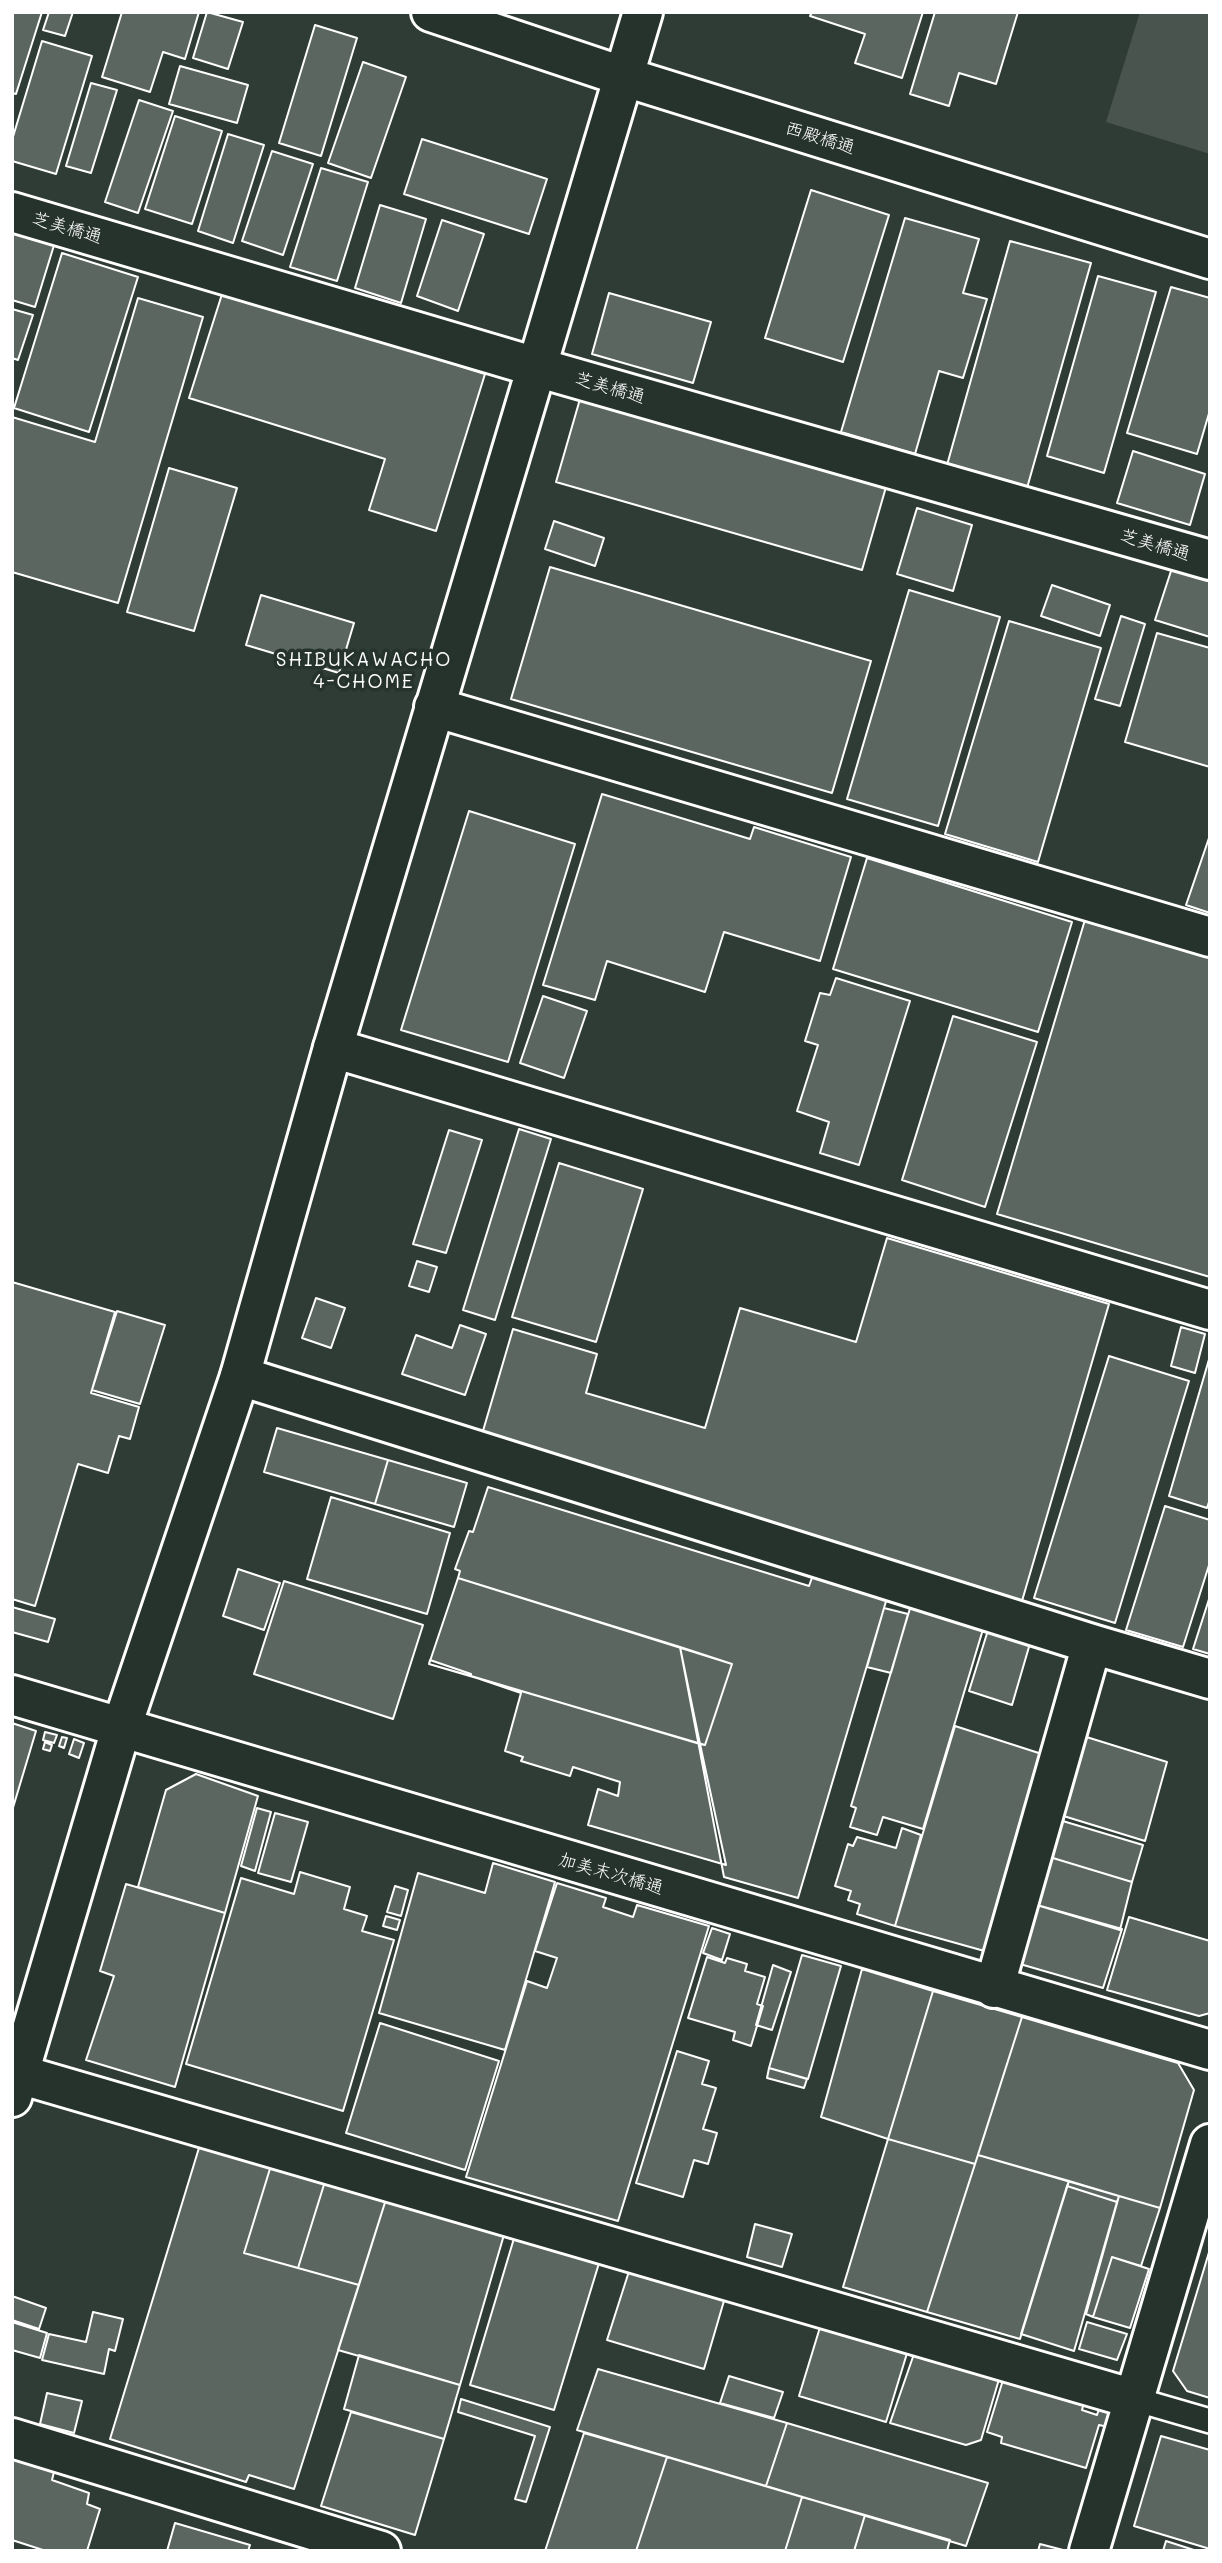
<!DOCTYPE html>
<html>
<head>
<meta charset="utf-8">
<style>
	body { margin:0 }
	#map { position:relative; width:1222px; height:2563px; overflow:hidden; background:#2f3b35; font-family:Mali,sans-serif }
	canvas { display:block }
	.frame { position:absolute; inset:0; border:14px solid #fff; pointer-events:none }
</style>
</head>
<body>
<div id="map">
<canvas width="1222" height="2563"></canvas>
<div class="frame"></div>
</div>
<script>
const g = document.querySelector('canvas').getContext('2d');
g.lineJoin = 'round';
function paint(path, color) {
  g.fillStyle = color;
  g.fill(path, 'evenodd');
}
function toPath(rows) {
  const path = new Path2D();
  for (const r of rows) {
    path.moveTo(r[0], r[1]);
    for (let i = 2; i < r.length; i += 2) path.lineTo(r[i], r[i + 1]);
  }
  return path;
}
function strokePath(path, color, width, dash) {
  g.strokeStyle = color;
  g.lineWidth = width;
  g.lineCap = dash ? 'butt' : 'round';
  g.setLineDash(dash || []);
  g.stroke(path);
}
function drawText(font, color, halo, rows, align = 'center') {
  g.font = font + ' Mali,"Klee One",sans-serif';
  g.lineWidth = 7;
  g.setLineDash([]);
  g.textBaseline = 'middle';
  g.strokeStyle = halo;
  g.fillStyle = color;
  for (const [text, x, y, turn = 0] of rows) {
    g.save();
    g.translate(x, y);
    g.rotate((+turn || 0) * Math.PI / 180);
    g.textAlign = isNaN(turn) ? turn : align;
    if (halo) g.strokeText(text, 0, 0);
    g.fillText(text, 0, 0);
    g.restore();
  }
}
paint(toPath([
	[1140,12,1210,12,1210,154,1106,122]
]), '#4a544f');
const building = toPath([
	[12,12,42,12,16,94,12,93,12,12],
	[49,12,73,12,65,36,43,30,49,12],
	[122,12,199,12,185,59,163,52,150,92,102,77,122,12],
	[207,12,243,22,228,69,193,58,207,12],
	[812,12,923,12,902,78,855,63,865,34,810,16,812,12],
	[935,12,1018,12,996,84,959,73,949,106,910,94,935,12],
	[315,25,357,38,321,156,279,143,315,25],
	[42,41,92,56,56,174,12,161,12,140,42,41],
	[363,62,406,77,371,178,328,163,363,62],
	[180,66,248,85,237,123,169,104,180,66],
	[91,83,117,90,91,173,66,166,91,83],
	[139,100,173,111,138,213,105,202,139,100],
	[175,116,222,131,192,224,145,209,175,116],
	[228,134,264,145,233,243,198,231,228,134],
	[422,139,547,179,529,234,404,194,422,139],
	[272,151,313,164,283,255,242,241,272,151],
	[321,168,368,182,337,281,290,267,321,168],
	[811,190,889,215,843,362,765,338,811,190],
	[380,205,426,219,401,303,355,288,380,205],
	[905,218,979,239,963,293,987,299,963,378,939,371,915,454,841,432,905,218],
	[442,220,484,234,458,311,417,296,442,220],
	[12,229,55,242,35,307,12,300,12,229],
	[1010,241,1091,263,1027,488,947,465,1010,241],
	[62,253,138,277,89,432,14,408,62,253],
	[1098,276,1156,292,1104,473,1047,456,1098,276],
	[1171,287,1210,298,1210,410,1197,454,1127,433,1171,287],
	[223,291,485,374,436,531,369,510,385,459,189,398,223,291],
	[609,293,711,322,693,383,592,354,609,293],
	[138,298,203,317,118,603,12,572,12,417,95,442,138,298],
	[12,309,33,315,18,360,12,358,12,309],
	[580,399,886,487,862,570,556,482,580,399],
	[1133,451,1205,474,1190,525,1117,503,1133,451],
	[169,468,237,488,194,631,127,612,169,468],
	[917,508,972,525,953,591,897,574,917,508],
	[554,521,604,538,595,566,545,549,554,521],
	[550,567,871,661,832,793,511,699,550,567],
	[1172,568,1210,580,1210,637,1155,620,1172,568],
	[1052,585,1110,605,1100,636,1041,616,1052,585],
	[909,590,1000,617,938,826,847,799,909,590],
	[261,595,354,623,339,673,246,645,261,595],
	[1121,616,1145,624,1120,706,1095,699,1121,616],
	[1009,621,1101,648,1038,862,945,834,1009,621],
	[1157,633,1210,648,1210,767,1125,742,1157,633],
	[602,794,750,839,754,827,851,857,820,961,724,932,705,992,607,961,595,1000,543,985,602,794],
	[469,811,575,844,508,1062,401,1030,469,811],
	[1210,835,1210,913,1186,905,1210,835],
	[867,858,1072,922,1038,1032,833,969,867,858],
	[1087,913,1210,950,1210,1277,997,1214,1087,913],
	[836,978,910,1001,859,1165,820,1153,829,1122,797,1111,818,1045,805,1041,820,993,830,995,836,978],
	[543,996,587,1011,564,1078,520,1063,543,996],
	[953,1016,1037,1042,985,1207,902,1180,953,1016],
	[519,1129,551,1139,495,1320,463,1310,519,1129],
	[449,1130,482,1140,446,1253,413,1244,449,1130],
	[559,1163,643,1189,596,1342,512,1317,559,1163],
	[887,1238,1109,1304,1022,1601,480,1441,513,1329,597,1354,586,1393,705,1428,740,1308,856,1342,887,1238],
	[417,1261,437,1267,429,1292,409,1286,417,1261],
	[12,1282,115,1312,91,1393,139,1407,130,1439,119,1436,108,1473,78,1464,35,1606,12,1599,12,1282],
	[316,1298,345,1308,331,1348,302,1338,316,1298],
	[117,1311,165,1325,140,1404,92,1390,117,1311],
	[460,1325,486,1334,465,1395,402,1374,416,1335,452,1348,460,1325],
	[1181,1327,1205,1334,1195,1373,1171,1366,1181,1327],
	[1109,1356,1189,1381,1115,1623,1034,1598,1109,1356],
	[1210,1356,1210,1499,1207,1508,1169,1496,1210,1356],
	[277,1428,388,1460,375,1504,264,1472,277,1428],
	[388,1460,467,1483,454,1527,375,1504,388,1460],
	[488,1487,809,1586,813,1575,887,1598,798,1898,724,1877,680,1647,458,1578,460,1571,455,1569,469,1531,473,1532,488,1487],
	[331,1497,450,1533,427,1614,307,1579,331,1497],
	[1165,1506,1210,1520,1210,1562,1183,1647,1126,1630,1165,1506],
	[238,1569,280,1583,264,1630,223,1616,238,1569],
	[458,1578,732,1664,705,1745,429,1664,458,1578],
	[284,1581,423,1625,393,1719,254,1674,284,1581],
	[1210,1596,1210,1654,1193,1649,1210,1596],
	[911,1605,984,1626,923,1829,883,1817,877,1835,850,1827,856,1808,851,1806,911,1605],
	[12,1607,55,1619,48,1642,12,1632,12,1607],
	[884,1608,908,1614,891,1673,867,1667,884,1608],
	[989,1627,1031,1640,1012,1705,969,1691,989,1627],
	[680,1647,732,1664,705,1745,700,1744,680,1647],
	[430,1660,471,1674,471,1676,429,1664,430,1660],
	[471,1676,700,1744,726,1865,588,1825,598,1789,618,1796,620,1782,573,1767,570,1776,521,1761,523,1757,505,1751,521,1693,471,1676],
	[12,1723,36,1731,12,1811,12,1723],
	[955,1726,1048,1756,988,1952,895,1926,955,1726],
	[45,1732,57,1735,54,1743,43,1740,45,1732],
	[1080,1735,1167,1762,1145,1841,1057,1814,1080,1735],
	[62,1737,67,1738,64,1748,59,1746,62,1737],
	[74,1739,84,1743,79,1758,69,1754,74,1739],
	[45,1742,52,1745,50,1751,43,1749,45,1742],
	[196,1774,258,1796,225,1913,138,1887,166,1790,196,1774],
	[257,1808,271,1812,255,1871,241,1866,257,1808],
	[275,1813,308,1822,291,1882,258,1873,275,1813],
	[1056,1819,1143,1845,1132,1882,1043,1855,1056,1819],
	[902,1828,921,1835,895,1926,857,1914,860,1904,848,1900,851,1891,835,1886,848,1844,853,1846,857,1837,896,1848,902,1828],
	[1043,1855,1132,1882,1120,1930,1030,1903,1043,1855],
	[493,1863,555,1882,505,2050,379,2013,418,1873,485,1893,493,1863],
	[300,1872,350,1887,344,1909,367,1916,362,1931,394,1940,343,2111,186,2064,241,1878,294,1894,300,1872],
	[557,1883,606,1898,603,1907,633,1917,637,1905,709,1926,618,2221,466,2177,527,1981,547,1988,557,1958,535,1951,557,1883],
	[126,1884,225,1913,175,2087,86,2060,114,1976,100,1971,126,1884],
	[395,1886,408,1890,401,1916,387,1912,395,1886],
	[1030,1903,1122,1929,1103,1988,1013,1962,1030,1903],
	[386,1916,400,1920,397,1930,383,1926,386,1916],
	[1129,1917,1210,1941,1210,2013,1199,2016,1107,1990,1129,1917],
	[712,1928,730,1934,722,1960,703,1953,712,1928],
	[802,1955,841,1966,808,2079,769,2068,802,1955],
	[707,1957,725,1963,727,1958,747,1964,745,1971,765,1977,757,2004,763,2006,751,2046,733,2040,735,2032,688,2018,707,1957],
	[773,1965,791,1972,772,2030,756,2025,773,1965],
	[862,1969,933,1991,888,2139,821,2117,862,1969],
	[933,1991,1022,2017,975,2164,888,2139,933,1991],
	[1022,2017,1178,2063,1194,2090,1160,2208,978,2155,1022,2017],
	[380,2023,499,2061,465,2170,346,2133,380,2023],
	[677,2051,709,2061,702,2084,716,2088,703,2129,717,2133,708,2164,694,2160,683,2197,636,2183,677,2051],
	[769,2068,807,2079,804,2088,767,2078,769,2068],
	[202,2138,273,2159,244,2253,359,2285,294,2489,249,2475,246,2482,110,2439,202,2138],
	[888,2139,975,2164,927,2312,843,2287,888,2139],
	[978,2155,1069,2181,1020,2339,927,2312,978,2155],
	[273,2159,327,2175,298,2268,244,2253,273,2159],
	[327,2175,388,2193,359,2285,298,2268,327,2175],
	[1069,2181,1119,2196,1117,2202,1067,2186,1069,2181],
	[1067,2186,1117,2202,1074,2351,1021,2334,1067,2186],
	[388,2193,506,2228,460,2385,338,2350,388,2193],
	[1119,2196,1160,2208,1141,2266,1112,2257,1093,2317,1086,2314,1119,2196],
	[755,2224,792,2234,782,2267,747,2257,755,2224],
	[515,2235,600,2260,554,2410,470,2385,515,2235],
	[1210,2249,1210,2398,1187,2391,1173,2371,1210,2249],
	[1112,2257,1149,2269,1130,2328,1093,2317,1112,2257],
	[631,2265,726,2294,704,2369,607,2340,631,2265],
	[12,2296,46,2308,39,2329,12,2320,12,2296],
	[93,2312,123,2319,115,2351,109,2349,104,2374,42,2360,49,2334,86,2342,93,2312],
	[12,2322,47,2333,40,2358,12,2350,12,2322],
	[1087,2322,1127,2334,1117,2360,1079,2349,1087,2322],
	[821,2324,908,2350,886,2422,799,2396,821,2324],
	[915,2351,1000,2376,981,2440,966,2445,890,2423,915,2351],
	[359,2355,460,2385,444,2439,344,2409,359,2355],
	[598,2369,787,2423,766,2486,577,2430,598,2369],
	[729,2376,783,2392,774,2418,720,2403,729,2376],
	[1003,2380,1085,2398,1082,2410,1097,2415,1102,2400,1119,2404,1113,2428,1099,2425,1086,2468,1001,2443,1002,2437,987,2432,1003,2380],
	[47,2393,82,2401,74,2433,40,2424,47,2393],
	[461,2399,550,2427,526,2502,515,2499,535,2436,458,2412,461,2399],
	[351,2412,444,2439,415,2535,321,2506,351,2412],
	[787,2423,988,2483,966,2546,766,2486,787,2423],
	[584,2433,667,2457,636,2551,545,2551,584,2433],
	[1161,2436,1210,2450,1210,2549,1134,2526,1161,2436],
	[667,2457,802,2497,785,2551,636,2551,667,2457],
	[12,2459,54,2472,52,2480,89,2493,87,2504,100,2509,87,2551,46,2551,12,2540,12,2459],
	[802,2497,865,2515,854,2551,785,2551,802,2497],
	[865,2515,950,2540,947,2551,854,2551,865,2515],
	[175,2523,250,2545,248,2551,167,2551,175,2523],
	[1166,2541,1197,2551,1163,2551,1166,2541],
	[1040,2544,1067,2551,1038,2551,1040,2544]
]);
paint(building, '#5b6661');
strokePath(building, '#fff', 2);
const service = toPath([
	[1134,2399,1210,2421]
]);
const minor = toPath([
	[12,212,536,367,1210,560],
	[434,707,1210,937],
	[333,1048,1210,1310],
	[240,1376,1092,1644,1210,1679],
	[994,1988,1092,1644],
	[12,2072,1134,2399],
	[12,2438,381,2551],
	[1089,2551,1210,2144]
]);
const tertiary = toPath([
	[431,12,625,77,1210,259],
	[12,1695,1210,2050],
	[12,2097,121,1729,240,1376,333,1048,643,12]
]);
strokePath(service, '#fff', 28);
strokePath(minor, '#fff', 44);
strokePath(tertiary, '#fff', 44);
strokePath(service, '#26332d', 23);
strokePath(minor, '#26332d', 38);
strokePath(tertiary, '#26332d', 38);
drawText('18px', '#fff', '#26332d', [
	["西殿橋通",820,138,17],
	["芝美橋通",67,228,16],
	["芝美橋通",610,388,16],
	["芝美橋通",1155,545,16],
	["加美末次橋通",611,1874,16]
]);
g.letterSpacing = '2px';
drawText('19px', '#fff', '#26332d', [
	["SHIBUKAWACHO",364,660],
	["4-CHOME",364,682]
]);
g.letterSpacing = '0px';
</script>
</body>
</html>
